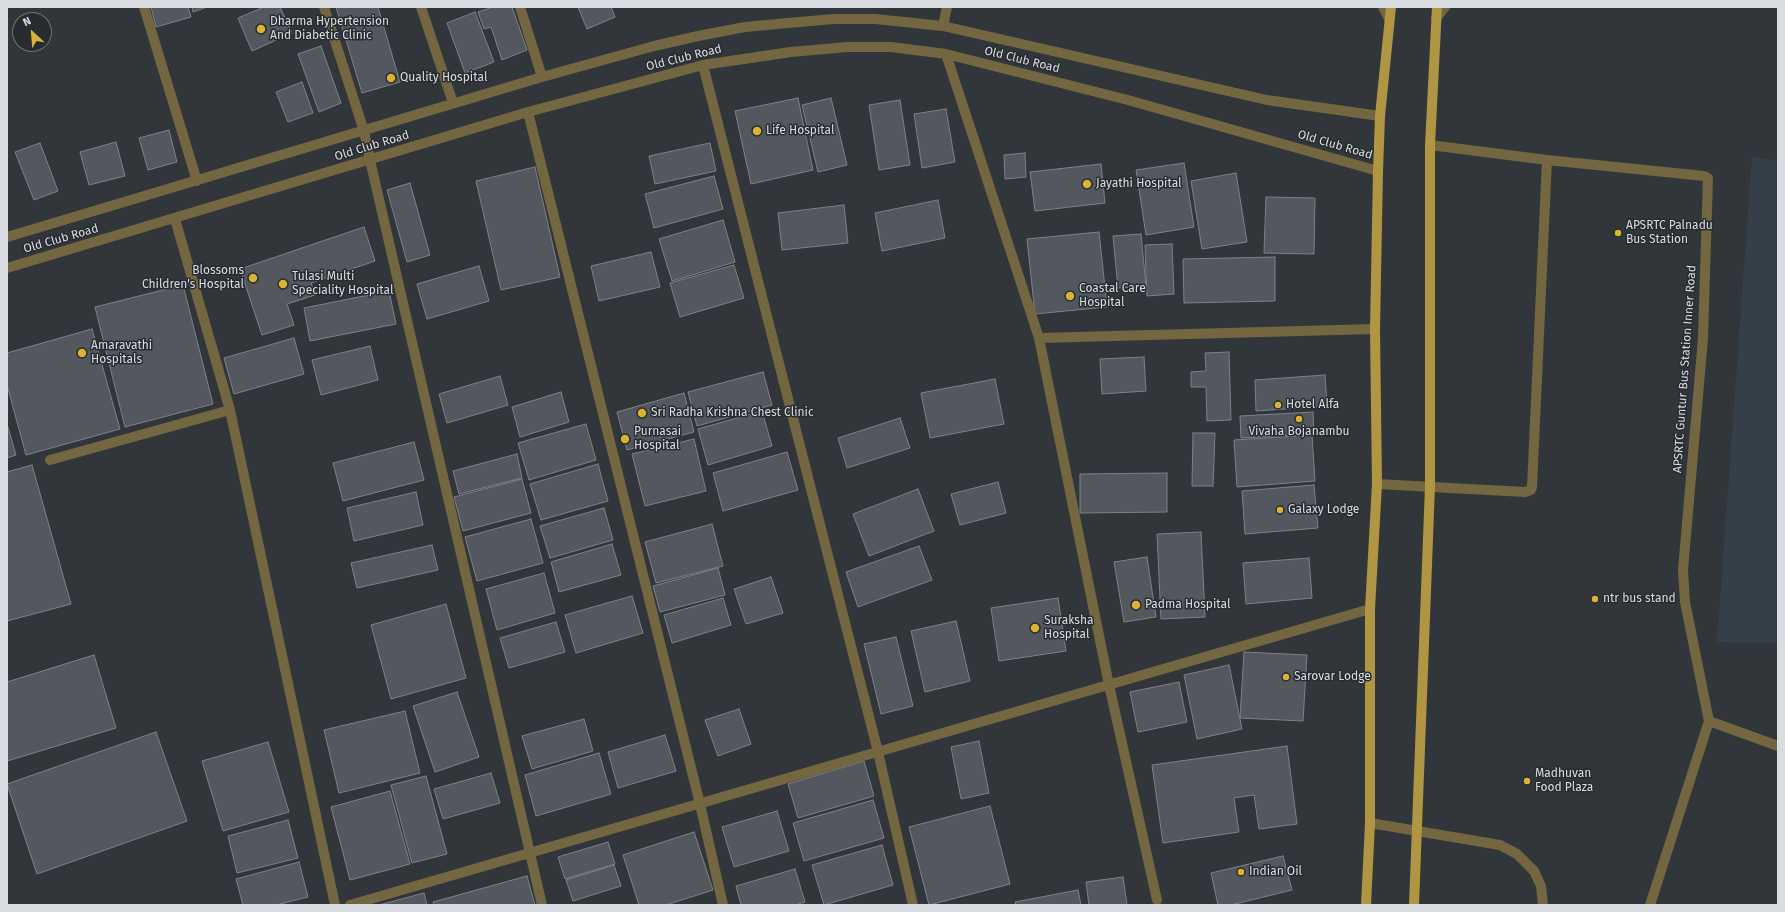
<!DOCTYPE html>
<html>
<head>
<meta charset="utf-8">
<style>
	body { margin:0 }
	#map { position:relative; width:1785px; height:912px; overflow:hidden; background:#31363b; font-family:"Fira Sans",sans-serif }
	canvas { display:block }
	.frame { position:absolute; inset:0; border:8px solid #d9dce0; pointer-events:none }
	.north { position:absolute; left:12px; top:12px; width:40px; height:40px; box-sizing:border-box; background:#272c31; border:1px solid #6e7277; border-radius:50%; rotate:334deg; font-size:11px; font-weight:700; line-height:16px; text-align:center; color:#d9dce0 }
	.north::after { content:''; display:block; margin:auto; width:14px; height:18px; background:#dab333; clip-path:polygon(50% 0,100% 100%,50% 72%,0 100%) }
</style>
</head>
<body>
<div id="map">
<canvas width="1785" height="912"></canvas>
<div class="frame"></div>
<div class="north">N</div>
</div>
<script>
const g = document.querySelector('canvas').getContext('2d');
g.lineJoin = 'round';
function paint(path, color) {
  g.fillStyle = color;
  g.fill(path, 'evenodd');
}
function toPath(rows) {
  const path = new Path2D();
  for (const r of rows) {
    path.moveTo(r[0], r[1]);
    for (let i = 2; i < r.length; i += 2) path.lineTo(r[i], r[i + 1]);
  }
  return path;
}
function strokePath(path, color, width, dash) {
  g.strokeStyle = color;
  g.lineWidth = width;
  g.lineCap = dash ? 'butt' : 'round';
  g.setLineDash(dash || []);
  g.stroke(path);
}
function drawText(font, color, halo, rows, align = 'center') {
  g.font = font + ' "Fira Sans",sans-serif';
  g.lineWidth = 3;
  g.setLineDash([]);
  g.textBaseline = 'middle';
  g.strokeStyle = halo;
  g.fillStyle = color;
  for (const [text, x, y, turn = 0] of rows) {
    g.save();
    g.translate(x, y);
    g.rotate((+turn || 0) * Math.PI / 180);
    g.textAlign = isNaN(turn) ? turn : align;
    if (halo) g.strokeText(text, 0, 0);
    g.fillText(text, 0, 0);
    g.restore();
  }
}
paint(toPath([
	[1752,157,1778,161,1778,643,1717,642]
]), '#353f49');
const building = toPath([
	[151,7,188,7,191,17,156,27,151,7],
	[192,7,207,7,193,12,192,7],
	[264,7,280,7,292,33,252,51,238,18,264,7],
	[336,7,378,7,400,82,362,93,336,7],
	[493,7,512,7,527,50,502,60,491,27,484,29,478,12,493,7],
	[578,7,611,7,615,17,587,29,578,7],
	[475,12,494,62,465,73,447,23,475,12],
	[321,46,341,103,319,112,298,54,321,46],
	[302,82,313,113,288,122,276,92,302,82],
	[798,98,813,170,751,184,735,111,798,98],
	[831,98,847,165,818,172,802,105,831,98],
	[900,100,910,165,879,170,869,105,900,100],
	[946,109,955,162,922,168,914,114,946,109],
	[169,130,177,162,148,170,139,138,169,130],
	[116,142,125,176,89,185,80,152,116,142],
	[40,143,58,191,34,200,15,152,40,143],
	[710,143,716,171,655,184,649,156,710,143],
	[1025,153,1026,177,1005,179,1004,155,1025,153],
	[1184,163,1194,227,1146,235,1136,170,1184,163],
	[1101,164,1105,203,1035,211,1030,172,1101,164],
	[535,167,560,277,501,290,476,181,535,167],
	[1236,173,1247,242,1202,249,1191,181,1236,173],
	[714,176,723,209,654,228,645,194,714,176],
	[410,183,430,255,407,262,387,190,410,183],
	[1266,197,1315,198,1314,254,1264,253,1266,197],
	[938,200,945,238,882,251,875,213,938,200],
	[844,205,848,243,782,250,778,213,844,205],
	[723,220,735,262,672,281,659,239,723,220],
	[364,227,375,261,311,283,315,295,287,304,294,325,262,335,240,269,364,227],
	[1099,232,1107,307,1035,314,1027,239,1099,232],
	[1141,234,1146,286,1118,288,1113,236,1141,234],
	[1172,244,1174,294,1147,296,1145,245,1172,244],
	[651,252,660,287,599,301,591,266,651,252],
	[1275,257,1275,301,1184,303,1183,259,1275,257],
	[734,265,744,298,680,317,670,283,734,265],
	[479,266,489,301,427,319,417,284,479,266],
	[183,285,213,404,125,427,95,307,183,285],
	[389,291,396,324,310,341,304,308,389,291],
	[92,329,120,429,26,455,7,385,7,353,92,329],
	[294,338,304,374,234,394,224,358,294,338],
	[370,346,378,380,321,395,312,360,370,346],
	[1229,352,1231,420,1207,421,1206,387,1191,387,1191,372,1206,371,1205,353,1229,352],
	[1144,357,1146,391,1102,394,1100,359,1144,357],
	[763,372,772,405,697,426,688,392,763,372],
	[1325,375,1327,406,1256,411,1255,380,1325,375],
	[500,376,508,405,447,423,439,394,500,376],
	[995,379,1004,424,930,438,921,393,995,379],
	[561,392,569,422,520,437,512,407,561,392],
	[684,393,694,432,627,450,617,412,684,393],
	[762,411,772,446,708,465,698,429,762,411],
	[1313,412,1314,434,1241,438,1240,416,1313,412],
	[900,418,910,448,847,468,838,438,900,418],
	[7,424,16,455,7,458,7,424],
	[586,424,596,460,529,480,518,443,586,424],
	[1193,433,1215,433,1213,486,1192,486,1193,433],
	[1312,435,1315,481,1237,487,1234,440,1312,435],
	[694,439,706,491,645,506,632,454,694,439],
	[414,442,424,480,343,501,333,463,414,442],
	[787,452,798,490,723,511,713,473,787,452],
	[517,454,522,478,459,494,453,471,517,454],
	[598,464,608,501,541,520,530,484,598,464],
	[32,465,71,604,7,621,7,472,32,465],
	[1167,473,1167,512,1080,513,1080,474,1167,473],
	[522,479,531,513,463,531,454,497,522,479],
	[998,482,1006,513,960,525,951,494,998,482],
	[1314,485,1318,528,1245,534,1242,491,1314,485],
	[918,489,934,531,869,556,853,514,918,489],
	[416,492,423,525,354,541,347,508,416,492],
	[604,508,613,540,550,558,540,526,604,508],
	[531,519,543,563,477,581,465,537,531,519],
	[712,524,723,566,656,583,645,542,712,524],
	[1201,532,1205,617,1161,619,1157,534,1201,532],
	[612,544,621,575,559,592,551,562,612,544],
	[432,545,438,570,357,588,351,563,432,545],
	[919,546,932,580,858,607,846,572,919,546],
	[1147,557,1156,617,1124,622,1114,562,1147,557],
	[1309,558,1312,598,1246,604,1243,563,1309,558],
	[718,568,725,595,660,612,653,586,718,568],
	[544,573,555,613,497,630,486,589,544,573],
	[771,577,783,613,746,624,734,589,771,577],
	[632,596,643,633,576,653,565,615,632,596],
	[723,598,731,625,672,643,664,615,723,598],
	[1058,598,1066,651,999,661,991,608,1058,598],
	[446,604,466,678,391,699,371,625,446,604],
	[956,621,970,681,925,692,911,631,956,621],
	[556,622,565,652,509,668,500,638,556,622],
	[896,637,913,706,881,714,864,644,896,637],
	[1244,652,1307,655,1303,721,1240,718,1244,652],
	[94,655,116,728,7,761,7,682,94,655],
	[1229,665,1242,729,1197,739,1184,675,1229,665],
	[1179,682,1187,722,1138,732,1130,692,1179,682],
	[457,692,479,757,435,772,413,706,457,692],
	[739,709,751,744,718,756,705,720,739,709],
	[405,711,420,773,339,793,324,730,405,711],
	[584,719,593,751,532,769,522,736,584,719],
	[156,732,187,821,37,874,7,784,156,732],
	[665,735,676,771,618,788,608,752,665,735],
	[979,741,989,793,961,799,951,747,979,741],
	[268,742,289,812,223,831,202,761,268,742],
	[1287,746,1297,824,1259,829,1254,795,1234,798,1239,832,1163,843,1152,765,1287,746],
	[599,753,611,794,536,816,525,775,599,753],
	[864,761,874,796,798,818,788,784,864,761],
	[491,773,500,803,443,819,434,789,491,773],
	[426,776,447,854,412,863,391,785,426,776],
	[390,791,410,864,350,880,331,807,390,791],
	[873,800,884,838,804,861,793,823,873,800],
	[990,806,1010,884,929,905,909,827,990,806],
	[777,811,789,851,734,867,722,827,777,811],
	[288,820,298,858,237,873,228,836,288,820],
	[694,832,713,890,666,905,639,905,623,855,694,832],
	[608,842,615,864,565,879,558,857,608,842],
	[882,845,893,885,824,905,812,865,882,845],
	[1283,856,1292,890,1231,905,1218,905,1211,873,1283,856],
	[299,862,308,897,276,905,243,905,236,879,299,862],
	[614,865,621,886,573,901,566,880,614,865],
	[795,869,805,902,795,905,741,905,736,886,795,869],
	[527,876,535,905,434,905,433,902,527,876],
	[1123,877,1127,905,1089,905,1086,882,1123,877],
	[1078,890,1081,905,1016,905,1015,902,1078,890],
	[424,893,427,905,379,905,424,893]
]);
paint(building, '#52585e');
strokePath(building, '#7c8289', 1);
strokePath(toPath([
	[144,7,197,181],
	[324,7,364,131,370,160,542,905],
	[421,7,453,103],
	[520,7,542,77],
	[1383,7,1389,19],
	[1436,18,1445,7],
	[943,26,947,7],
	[946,54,1039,338,1109,685,1157,900],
	[703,65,878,752,913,905],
	[528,112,700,804,723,905],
	[1430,145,1547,160,1704,176,1708,178,1703,338,1683,570,1685,602,1709,721],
	[175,219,230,410,335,905],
	[7,237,542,77,654,46,698,36,745,27,788,23,834,19,875,19,943,26,1267,100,1380,116],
	[7,268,528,112,703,65,791,52,847,47,891,47,946,54,1128,100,1378,171],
	[1039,338,1375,329],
	[50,460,230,410],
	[1377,484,1525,492,1531,490,1532,487,1547,160],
	[1370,823,1500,845,1517,854,1534,871,1541,886,1543,905],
	[350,905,1370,609],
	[1650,905,1709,721,1778,746]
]), '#736641', 10);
strokePath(toPath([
	[1366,905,1370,823,1370,609,1377,484,1375,329,1378,171,1380,116,1391,7],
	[1414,905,1430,486,1430,145,1437,7]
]), '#b09543', 10);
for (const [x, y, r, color] of [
	[261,29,5,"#dab333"],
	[391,78,5,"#dab333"],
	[757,131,5,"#dab333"],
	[1087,184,5,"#dab333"],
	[1618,233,4,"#dab333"],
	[253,278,5,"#dab333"],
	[283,284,5,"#dab333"],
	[1070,296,5,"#dab333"],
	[82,353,5,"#dab333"],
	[1278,405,4,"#dab333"],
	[642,413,5,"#dab333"],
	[1299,419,4,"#dab333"],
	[625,439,5,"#dab333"],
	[1280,510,4,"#dab333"],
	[1595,599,4,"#dab333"],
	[1136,605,5,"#dab333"],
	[1035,628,5,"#dab333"],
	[1286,677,4,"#dab333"],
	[1527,781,4,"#dab333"],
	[1241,872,4,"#dab333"]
]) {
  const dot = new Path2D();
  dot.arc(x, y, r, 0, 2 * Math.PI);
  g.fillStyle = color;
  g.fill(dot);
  strokePath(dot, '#272c31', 1.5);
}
drawText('12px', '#d9dce0', '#272c31', [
	["Dharma Hypertension",270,22],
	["And Diabetic Clinic",270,36],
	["Quality Hospital",400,78],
	["Life Hospital",766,131],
	["Jayathi Hospital",1096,184],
	["APSRTC Palnadu",1626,226],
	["Bus Station",1626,240],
	["Blossoms",244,271,"right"],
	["Children's Hospital",244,285,"right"],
	["Tulasi Multi",292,277],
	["Speciality Hospital",292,291],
	["Coastal Care",1079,289],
	["Hospital",1079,303],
	["Amaravathi",91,346],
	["Hospitals",91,360],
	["Hotel Alfa",1286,405],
	["Sri Radha Krishna Chest Clinic",651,413],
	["Purnasai",634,432],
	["Hospital",634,446],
	["Vivaha Bojanambu",1299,432,"center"],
	["Galaxy Lodge",1288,510],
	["ntr bus stand",1603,599],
	["Padma Hospital",1145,605],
	["Suraksha",1044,621],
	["Hospital",1044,635],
	["Sarovar Lodge",1294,677],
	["Madhuvan",1535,774],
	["Food Plaza",1535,788],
	["Indian Oil",1249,872]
], 'left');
drawText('12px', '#d9dce0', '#272c31', [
	["Old Club Road",684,58,-14],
	["Old Club Road",1022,60,14],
	["Old Club Road",1335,145,16],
	["Old Club Road",372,146,-17],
	["Old Club Road",61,239,-16],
	["APSRTC Guntur Bus Station Inner Road",1685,369,-86]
]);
</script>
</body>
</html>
